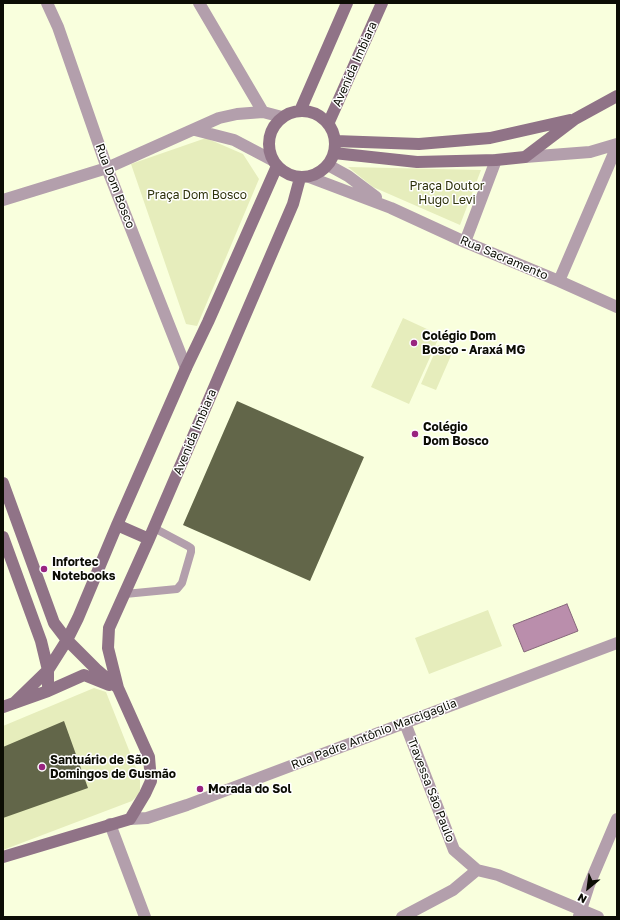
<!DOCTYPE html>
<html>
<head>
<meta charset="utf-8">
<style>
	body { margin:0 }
	#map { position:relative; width:620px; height:920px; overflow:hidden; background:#f9ffdd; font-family:"Golos Text",sans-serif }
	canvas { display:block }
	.frame { position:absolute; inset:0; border:4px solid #0c0d04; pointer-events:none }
	.north { position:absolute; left:568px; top:868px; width:40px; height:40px; -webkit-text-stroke:3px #fff; paint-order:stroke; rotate:209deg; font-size:11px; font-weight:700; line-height:16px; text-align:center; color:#0c0d04 }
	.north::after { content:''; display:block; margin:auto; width:14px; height:18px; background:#0c0d04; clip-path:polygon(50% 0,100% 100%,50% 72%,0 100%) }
</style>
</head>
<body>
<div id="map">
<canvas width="620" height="920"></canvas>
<div class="frame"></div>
<div class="north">N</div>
</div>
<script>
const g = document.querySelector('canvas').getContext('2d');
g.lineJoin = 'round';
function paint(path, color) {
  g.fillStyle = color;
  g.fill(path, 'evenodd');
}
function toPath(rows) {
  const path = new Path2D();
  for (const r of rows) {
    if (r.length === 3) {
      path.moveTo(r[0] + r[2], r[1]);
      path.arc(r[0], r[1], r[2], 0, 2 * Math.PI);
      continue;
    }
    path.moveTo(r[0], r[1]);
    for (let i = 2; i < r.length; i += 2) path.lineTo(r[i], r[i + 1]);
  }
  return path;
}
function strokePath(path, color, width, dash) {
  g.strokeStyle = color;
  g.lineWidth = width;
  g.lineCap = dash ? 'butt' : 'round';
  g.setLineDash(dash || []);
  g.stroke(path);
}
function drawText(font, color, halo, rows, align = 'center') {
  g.font = font + ' "Golos Text",sans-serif';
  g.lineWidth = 3;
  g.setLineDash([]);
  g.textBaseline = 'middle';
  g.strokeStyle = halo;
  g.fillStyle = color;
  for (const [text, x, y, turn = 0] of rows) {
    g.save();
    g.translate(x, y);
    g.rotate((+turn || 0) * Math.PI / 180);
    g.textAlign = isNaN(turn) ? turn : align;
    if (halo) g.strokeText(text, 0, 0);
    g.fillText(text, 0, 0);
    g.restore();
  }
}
paint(toPath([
	[206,138,243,154,259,179,197,326,186,324,131,164],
	[348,167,481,170,460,225,373,187],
	[403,318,440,335,409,404,371,387],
	[438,345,453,351,436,390,421,384],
	[488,610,502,646,429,674,415,638],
	[94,688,106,692,140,778,140,793,132,801,3,850,3,726]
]), '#e6edbc');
const water = toPath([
	[567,604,578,631,524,652,513,625,567,604]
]);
paint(water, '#ba8eac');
strokePath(water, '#86677a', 1);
paint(toPath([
	[237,401,364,457,310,581,183,525],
	[64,721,88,788,3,818,3,747]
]), '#626649');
strokePath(toPath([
	[125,594,177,589,182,583,191,552,191,548,188,546,154,528]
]), '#b39fac', 8);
strokePath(toPath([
	[47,3,58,27,107,168,186,368],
	[199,3,263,112],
	[195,130,234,140,272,160],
	[525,157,590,152,617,144],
	[328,165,348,176,376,197],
	[309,177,391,208,465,242,559,281,617,307],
	[3,200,107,168,219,118,237,114,263,112,282,117],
	[465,242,496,160],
	[559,281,617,146],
	[405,723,454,850,477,870,498,875,598,917],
	[130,819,147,818,187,805,617,643],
	[110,824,145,917],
	[579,916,589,885,617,819],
	[402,917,453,890,477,870]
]), '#b39fac', 12);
strokePath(toPath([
	[302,144,33],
	[300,111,347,3],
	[328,124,382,3],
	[335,141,419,144,490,138,570,120],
	[334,153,417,162,496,160,525,157,575,119,617,96],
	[3,483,54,623,67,640,96,669,118,688],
	[117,525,149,539],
	[3,537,41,641,48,670,48,691],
	[14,703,48,670,67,640,78,618,117,525,186,368,208,322,277,166],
	[3,707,48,691,84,675,109,685],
	[3,857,130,819,145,794,151,781,149,757,118,688,108,648,109,628,149,539,293,204,300,178]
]), '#907387', 12);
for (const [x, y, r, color] of [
	[414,343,4,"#992480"],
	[415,434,4,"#992480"],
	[44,569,4,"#992480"],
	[42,767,4,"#992480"],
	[200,789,4,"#992480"]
]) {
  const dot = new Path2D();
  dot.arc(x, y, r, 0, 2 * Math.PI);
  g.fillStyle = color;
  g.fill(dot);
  strokePath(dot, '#fff', 1.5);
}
drawText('12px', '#0c0d04', '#fff', [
	["Avenida Imbiara",355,64,-66],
	["Rua Dom Bosco",115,186,69],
	["Rua Sacramento",504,258,23],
	["Avenida Imbiara",195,432,-67],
	["Rua Padre Antônio Marcigaglia",374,734,-21],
	["Travessa São Paulo",431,790,69]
]);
drawText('12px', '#2f330c', '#fff', [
	["Praça Doutor",447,186],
	["Hugo Levi",447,200],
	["Praça Dom Bosco",197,195]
]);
drawText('bold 12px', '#0c0d04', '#fff', [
	["Colégio Dom",422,336],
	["Bosco - Araxá MG",422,350],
	["Colégio",423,427],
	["Dom Bosco",423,441],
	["Infortec",52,562],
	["Notebooks",52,576],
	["Santuário de São",50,760],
	["Domingos de Gusmão",50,774],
	["Morada do Sol",208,789]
], 'left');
</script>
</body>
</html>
